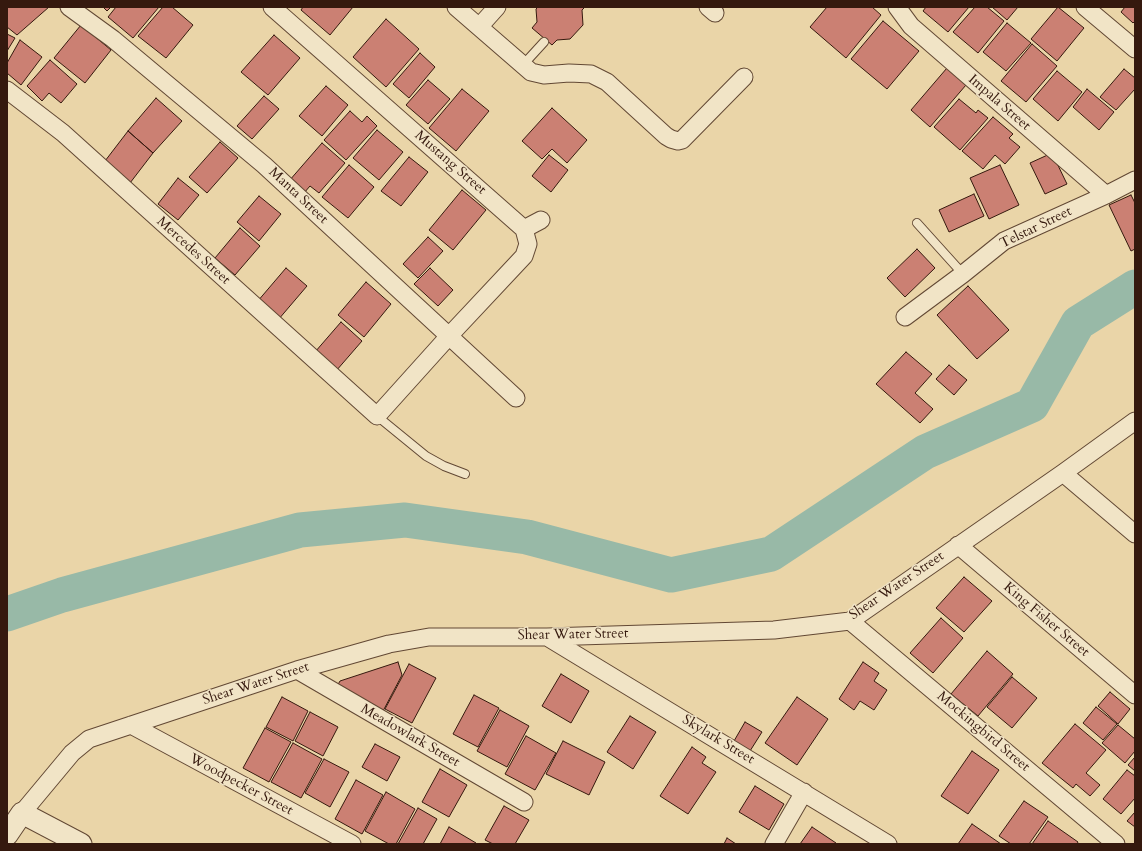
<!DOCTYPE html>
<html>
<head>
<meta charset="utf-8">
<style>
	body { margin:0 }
	#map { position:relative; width:1142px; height:851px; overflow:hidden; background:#ead5a8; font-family:Cardo,serif }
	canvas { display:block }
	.frame { position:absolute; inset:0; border:8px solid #35190e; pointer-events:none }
</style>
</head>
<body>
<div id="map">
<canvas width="1142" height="851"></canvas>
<div class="frame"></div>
</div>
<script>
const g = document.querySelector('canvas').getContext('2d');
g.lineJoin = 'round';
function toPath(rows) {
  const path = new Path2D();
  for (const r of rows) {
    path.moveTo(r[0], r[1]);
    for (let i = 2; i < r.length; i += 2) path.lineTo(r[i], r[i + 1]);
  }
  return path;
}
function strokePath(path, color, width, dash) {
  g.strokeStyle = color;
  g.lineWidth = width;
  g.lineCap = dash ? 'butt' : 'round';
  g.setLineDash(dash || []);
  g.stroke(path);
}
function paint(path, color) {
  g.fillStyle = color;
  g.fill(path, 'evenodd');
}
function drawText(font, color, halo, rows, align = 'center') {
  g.font = font + ' Cardo,serif';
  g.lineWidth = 3;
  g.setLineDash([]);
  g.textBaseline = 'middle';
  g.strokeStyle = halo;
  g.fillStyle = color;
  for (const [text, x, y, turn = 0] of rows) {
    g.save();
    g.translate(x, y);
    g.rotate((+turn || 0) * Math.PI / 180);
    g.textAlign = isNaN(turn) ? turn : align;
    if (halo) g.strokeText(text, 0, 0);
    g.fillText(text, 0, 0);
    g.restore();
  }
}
strokePath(toPath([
	[7,614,62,595,300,530,405,520,527,537,671,575,771,554,925,452,1032,405,1078,323,1135,287]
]), '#98b9a7', 35);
const building = toPath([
	[7,7,49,7,17,35,7,27,7,7],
	[103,7,111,7,107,11,103,7],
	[116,7,159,7,133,38,108,17,116,7],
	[163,7,172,7,193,25,166,58,138,36,163,7],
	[303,7,353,7,330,35,301,10,303,7],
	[538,7,585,7,582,10,583,25,570,39,557,40,552,45,532,28,537,22,536,9,538,7],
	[827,7,872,7,881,15,846,58,810,27,827,7],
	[926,7,969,7,948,32,923,11,926,7],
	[975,7,987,7,1004,21,978,53,953,32,975,7],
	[992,7,1018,7,1007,20,992,7],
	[1058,7,1084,28,1057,61,1031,39,1058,7],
	[1125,7,1135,7,1135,21,1133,23,1121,12,1125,7],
	[386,19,419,49,386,87,353,57,386,19],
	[883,21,919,51,887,89,851,59,883,21],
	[1007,23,1031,43,1006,71,983,52,1007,23],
	[81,25,111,50,85,83,54,58,81,25],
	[7,34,15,38,7,51,7,34],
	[274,35,300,58,268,95,241,72,274,35],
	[20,40,42,57,21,85,7,73,7,63,20,40],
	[1032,44,1057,66,1026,102,1001,81,1032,44],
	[420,53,435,67,409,98,393,84,420,53],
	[50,60,77,84,61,103,49,93,42,101,27,86,50,60],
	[947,68,966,85,930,127,911,110,947,68],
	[1124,69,1135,78,1135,89,1116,110,1100,97,1124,69],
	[1057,71,1082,92,1058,121,1033,99,1057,71],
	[428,80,450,99,428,124,406,105,428,80],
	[326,86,348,105,322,136,299,116,326,86],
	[462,89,489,111,456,151,429,128,462,89],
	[1087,89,1114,112,1099,130,1073,107,1087,89],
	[264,96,279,109,252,139,237,126,264,96],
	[156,98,182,121,153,153,128,131,156,98],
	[959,99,976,113,978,110,988,118,960,150,934,127,959,99],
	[552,108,587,140,567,163,552,149,542,159,522,141,552,108],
	[350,111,362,122,367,116,377,126,346,160,324,140,350,111],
	[993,117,1013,134,1009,138,1020,147,1005,164,995,155,983,169,962,151,993,117],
	[377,130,403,152,379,180,353,158,377,130],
	[128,131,153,153,130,183,105,161,128,131],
	[220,142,238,158,207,193,189,177,220,142],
	[322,143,345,163,319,193,310,186,304,193,289,181,322,143],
	[1052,153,1067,184,1045,194,1030,163,1052,153],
	[549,155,568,170,551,192,532,176,549,155],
	[409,157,428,172,401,206,381,191,409,157],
	[349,165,374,187,348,218,322,197,349,165],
	[1000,165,1019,205,989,219,970,178,1000,165],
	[178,178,199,195,178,220,158,204,178,178],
	[462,190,486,210,453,250,429,230,462,190],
	[974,194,984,216,949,232,939,210,974,194],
	[1131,195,1135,203,1135,249,1131,251,1109,205,1131,195],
	[259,196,281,214,259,241,237,222,259,196],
	[240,228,260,246,235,275,215,258,240,228],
	[428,237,443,251,418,278,403,264,428,237],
	[917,249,935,268,905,297,887,278,917,249],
	[286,268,307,286,278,320,257,302,286,268],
	[430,268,453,290,438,306,414,284,430,268],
	[366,282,391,304,364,337,338,315,366,282],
	[968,286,1009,330,977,359,937,315,968,286],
	[341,322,362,341,336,371,315,352,341,322],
	[906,352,932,374,915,393,933,409,920,423,876,384,906,352],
	[949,365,967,380,954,395,936,379,949,365],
	[964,577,992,601,964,632,936,608,964,577],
	[941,618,963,638,933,673,910,653,941,618],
	[987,651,1013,674,978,716,951,694,987,651],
	[398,662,402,675,382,713,336,688,340,681,398,662],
	[863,662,879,673,874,681,887,690,874,710,860,701,854,710,839,699,863,662],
	[409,664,436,678,412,723,385,709,409,664],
	[561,674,589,691,571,723,542,706,561,674],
	[1012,677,1037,698,1012,728,987,707,1012,677],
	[1110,692,1130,709,1118,724,1098,706,1110,692],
	[474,695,499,708,478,747,453,734,474,695],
	[282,697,308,711,293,741,266,727,282,697],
	[797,697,828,719,797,765,765,743,797,697],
	[1096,707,1117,724,1103,740,1083,723,1096,707],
	[500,710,529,726,507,767,477,751,500,710],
	[310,712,338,727,323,756,295,741,310,712],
	[630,716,656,732,633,769,607,752,630,716],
	[745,722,762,732,750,751,734,741,745,722],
	[1075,724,1106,750,1086,773,1100,785,1090,796,1076,784,1073,788,1042,763,1075,724],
	[1118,725,1135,739,1135,751,1125,763,1102,743,1118,725],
	[265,728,291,742,269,782,243,768,265,728],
	[526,736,556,753,535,790,505,774,526,736],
	[563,741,605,762,589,795,546,774,563,741],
	[293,743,322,759,301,798,271,782,293,743],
	[375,744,400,757,387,781,362,767,375,744],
	[692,747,706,757,702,763,716,772,688,814,660,796,692,747],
	[972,751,999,770,968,814,941,796,972,751],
	[1135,757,1135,771,1128,765,1135,757],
	[324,759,349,772,330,807,305,793,324,759],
	[440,769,467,785,449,817,422,802,440,769],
	[1127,770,1135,776,1135,798,1121,814,1103,799,1127,770],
	[356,780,383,795,362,834,335,819,356,780],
	[755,786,784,804,769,830,739,812,755,786],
	[386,792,415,809,396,844,389,844,365,831,386,792],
	[1024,801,1048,817,1029,844,1011,844,999,836,1024,801],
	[504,806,529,820,515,844,493,844,485,840,504,806],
	[418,808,437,819,423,844,398,844,418,808],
	[1135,812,1135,827,1127,821,1135,812],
	[1048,821,1078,842,1077,844,1032,844,1048,821],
	[972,824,1001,844,958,844,972,824],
	[449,827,476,843,475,844,440,844,449,827],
	[812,827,836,843,835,844,800,844,812,827],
	[727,838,736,844,724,844,727,838]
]);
paint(building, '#cb8073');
strokePath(building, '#35190e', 1);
const service = toPath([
	[522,66,544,42],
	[917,223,963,274],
	[377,416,426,456,444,466,465,474]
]);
const minor = toPath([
	[69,7,113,39,264,165,516,398],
	[456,7,531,72,544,75,569,73,591,74,607,82,666,136,671,139,678,141,682,140,744,77],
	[708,7,715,13],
	[897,7,911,26,1106,195],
	[1085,7,1135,49],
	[479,27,497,7],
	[7,90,63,133,377,416,449,336,524,256,528,244,524,229,272,7],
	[524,229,541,220],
	[905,317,963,274,1004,241,1106,195,1135,180],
	[1063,473,1135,534],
	[958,545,1135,695],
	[850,621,1116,844],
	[547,637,888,844],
	[297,670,524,802],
	[131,725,352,844],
	[22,813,72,753,89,739,297,670,389,644,429,637,547,637,774,630,850,621,1063,473,1135,421],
	[774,844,804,792]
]);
const tertiary = toPath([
	[7,835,22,813,81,844]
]);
strokePath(service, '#624834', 10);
strokePath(minor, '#624834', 19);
strokePath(tertiary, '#624834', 23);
strokePath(service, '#f1e4c6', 8);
strokePath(minor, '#f1e4c6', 17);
strokePath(tertiary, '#f1e4c6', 21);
drawText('14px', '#35190e', '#f1e4c6', [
	["Impala Street",999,103,41],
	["Mustang Street",450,163,41],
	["Manta Street",298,196,43],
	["Telstar Street",1036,228,-26],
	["Mercedes Street",193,251,42],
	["Shear Water Street",897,586,-34],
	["King Fisher Street",1046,620,40],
	["Shear Water Street",573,635,-1],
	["Shear Water Street",256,684,-18],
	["Mockingbird Street",983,732,40],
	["Meadowlark Street",410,736,30],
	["Skylark Street",718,740,31],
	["Woodpecker Street",241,785,28]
]);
</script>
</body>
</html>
